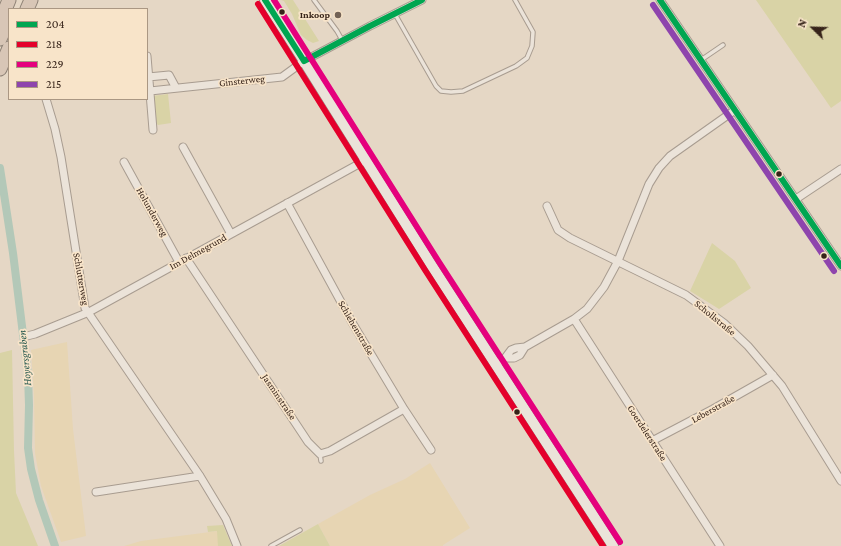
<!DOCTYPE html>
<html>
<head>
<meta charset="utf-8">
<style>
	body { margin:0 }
	#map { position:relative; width:841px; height:546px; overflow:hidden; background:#e5d7c5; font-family:"Crimson Pro",serif }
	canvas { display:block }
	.legend { position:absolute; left:8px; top:8px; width:140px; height:92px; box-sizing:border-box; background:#f8e4c9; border:1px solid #aa9783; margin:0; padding:5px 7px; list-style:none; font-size:12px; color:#362319 }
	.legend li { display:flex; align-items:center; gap:8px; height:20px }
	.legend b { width:20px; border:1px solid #aa9783 }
	.north { position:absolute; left:793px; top:8px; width:40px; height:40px; -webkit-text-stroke:3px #f8e4c9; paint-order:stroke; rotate:293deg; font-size:11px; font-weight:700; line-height:16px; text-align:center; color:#362319 }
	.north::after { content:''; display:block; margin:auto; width:14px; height:18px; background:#362319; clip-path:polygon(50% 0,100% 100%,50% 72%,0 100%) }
</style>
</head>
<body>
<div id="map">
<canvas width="841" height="546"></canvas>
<ul class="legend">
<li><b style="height:5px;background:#00a651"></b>204</li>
<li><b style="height:5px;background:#e4002b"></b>218</li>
<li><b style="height:5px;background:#e5007d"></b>229</li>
<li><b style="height:5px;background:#8e44ad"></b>215</li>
</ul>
<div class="north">N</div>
</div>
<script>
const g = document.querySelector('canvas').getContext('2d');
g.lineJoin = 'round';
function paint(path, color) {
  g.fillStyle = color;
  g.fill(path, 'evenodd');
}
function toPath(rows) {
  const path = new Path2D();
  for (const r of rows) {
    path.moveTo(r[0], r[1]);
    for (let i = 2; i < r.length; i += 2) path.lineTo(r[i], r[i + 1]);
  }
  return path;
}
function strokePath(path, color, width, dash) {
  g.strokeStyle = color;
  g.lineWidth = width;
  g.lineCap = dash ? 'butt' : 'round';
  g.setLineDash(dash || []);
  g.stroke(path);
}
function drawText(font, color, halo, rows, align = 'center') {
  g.font = font + ' "Crimson Pro",serif';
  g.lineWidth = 3.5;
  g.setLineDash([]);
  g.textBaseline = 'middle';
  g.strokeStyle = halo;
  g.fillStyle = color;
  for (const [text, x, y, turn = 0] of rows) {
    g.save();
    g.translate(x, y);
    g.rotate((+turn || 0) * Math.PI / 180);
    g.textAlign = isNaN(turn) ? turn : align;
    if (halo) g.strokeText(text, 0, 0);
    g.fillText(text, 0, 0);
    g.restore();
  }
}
paint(toPath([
	[67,342,73,429,86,536,61,542,41,486,35,453,34,396,31,350],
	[430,463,470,528,443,545,443,546,330,546,318,524,370,495,405,479],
	[218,531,218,546,124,546,141,541]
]), '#e7d5b3');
paint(toPath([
	[281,0,293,0,319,41,313,43,307,40,301,35,292,14,284,1],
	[756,0,841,0,841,101,831,108],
	[168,94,171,123,158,125,155,122,152,96],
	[712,243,735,261,751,288,719,309,690,291],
	[12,350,14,451,16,493,38,546,0,546,0,353],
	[318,524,330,546,279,546,302,533],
	[223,525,232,546,218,546,217,531,208,532,207,526]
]), '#d9d3a6');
strokePath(toPath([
	[0,168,13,253,28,375,29,405,28,448,31,469,39,500,55,546]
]), '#b3c8b8', 8);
const lane = toPath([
	[314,0,337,31,342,40],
	[395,14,436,86,441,91,451,92,463,91,516,66,527,58,532,46,533,32,515,0],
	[701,60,723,45],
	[320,454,321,461],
	[271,546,300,530]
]);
const street = toPath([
	[660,0,841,266],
	[147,56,153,130],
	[148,77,169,75,176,88],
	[150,91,282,77,304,61,370,26,422,0],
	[46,99,55,129,61,157,85,308,200,476,226,519,237,546],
	[183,147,231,234],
	[124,162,179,262],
	[796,199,841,169],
	[287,203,353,324,404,409,431,450],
	[547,206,558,230,570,238,686,295,724,323,748,346,782,386,841,481],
	[186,258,308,442,320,454,330,451,404,409],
	[574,319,720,546],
	[27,336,35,334,89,312,366,160],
	[505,358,514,358,520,355,525,347],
	[496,364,505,358,511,350,516,348,525,347,574,319,587,309,604,287,618,261,649,184,659,168,670,156,735,110],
	[652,441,713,409,773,375],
	[96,492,200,476]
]);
const secondary = toPath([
	[265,0,304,61,432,266,613,546]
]);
const highway = toPath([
	[27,9,31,0],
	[0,22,9,0],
	[0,39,9,19],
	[0,69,9,48]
]);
strokePath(lane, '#a89c90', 5.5);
strokePath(street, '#a89c90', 9);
strokePath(secondary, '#988c80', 12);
strokePath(highway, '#8e8276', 15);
strokePath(lane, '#ebe3d9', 3.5);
strokePath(street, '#ebe3d9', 7);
strokePath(secondary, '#ebe3d9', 10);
strokePath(highway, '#d8c6b6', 13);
strokePath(toPath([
	[265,0,304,61],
	[660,0,841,266],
	[304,61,370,26,422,0]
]), '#00a651', 6);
strokePath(toPath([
	[258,4,425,270,603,546]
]), '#e4002b', 6);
strokePath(toPath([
	[274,0,439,262,620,542]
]), '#e5007d', 6);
strokePath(toPath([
	[653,5,834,271]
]), '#8e44ad', 6);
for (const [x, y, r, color] of [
	[282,12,3.5,"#362319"],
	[338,15,4,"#736255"],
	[779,174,3.5,"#362319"],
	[824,256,3.5,"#362319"],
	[517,412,3.5,"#362319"]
]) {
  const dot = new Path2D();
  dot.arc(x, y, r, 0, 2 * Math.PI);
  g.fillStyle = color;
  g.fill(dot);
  strokePath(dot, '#f8e4c9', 1.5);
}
drawText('bold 10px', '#362319', '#f8e4c9', [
	["Inkoop",330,15]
], 'right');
drawText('10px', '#362319', '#f8e4c9', [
	["Ginsterweg",242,81,-6],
	["Holunderweg",152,212,61],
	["Im Delmegrund",198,252,-29],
	["Schlutterweg",81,279,80],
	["Schollstraße",715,318,39],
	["Schlehenstraße",356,328,60],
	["Jasminstraße",279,397,56],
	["Leberstraße",713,409,-29],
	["Goerdelerstraße",647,433,57]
]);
drawText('italic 11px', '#26584e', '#f8e4c9', [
	["Hoyersgraben",25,358,-96]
]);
</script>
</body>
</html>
